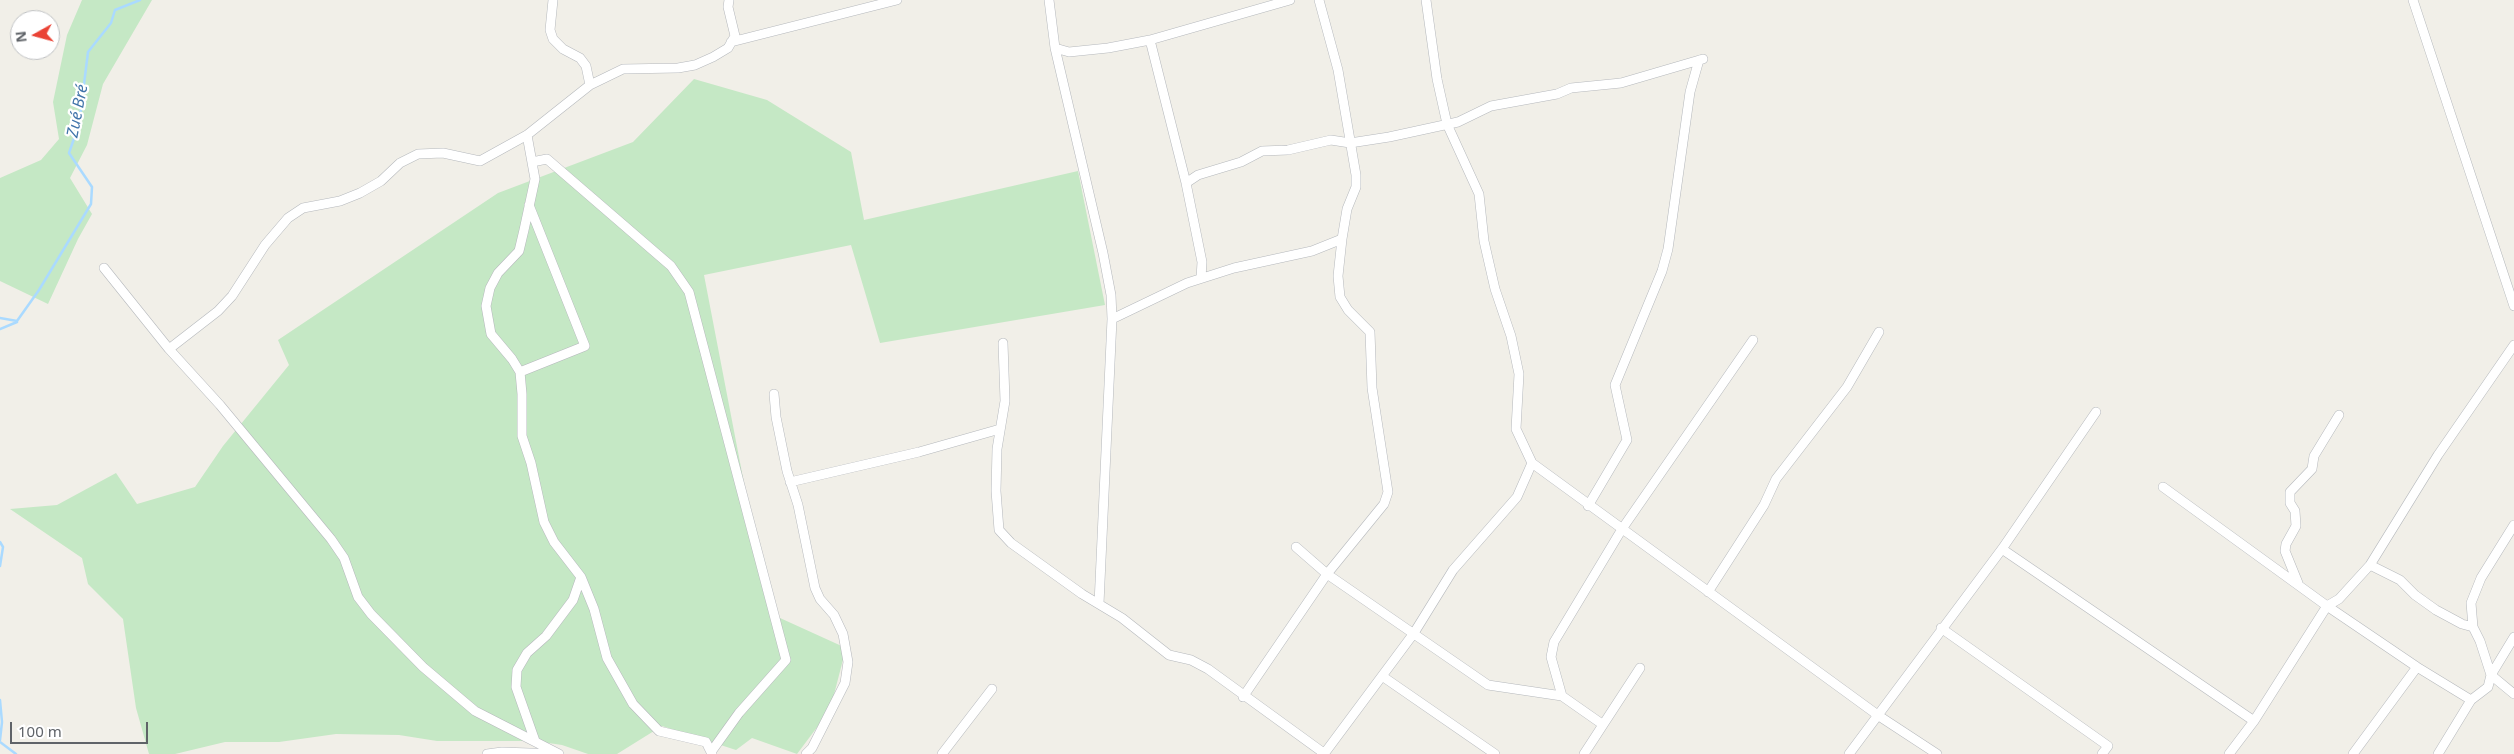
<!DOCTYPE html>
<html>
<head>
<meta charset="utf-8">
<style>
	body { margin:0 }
	#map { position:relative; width:2514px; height:754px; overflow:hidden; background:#f1efe8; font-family:"Noto Sans",sans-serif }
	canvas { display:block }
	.north { position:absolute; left:10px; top:10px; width:50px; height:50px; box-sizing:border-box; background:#fff; border:1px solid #bfc1c3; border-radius:50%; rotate:263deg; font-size:14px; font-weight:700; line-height:20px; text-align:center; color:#5f6368 }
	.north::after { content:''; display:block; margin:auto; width:18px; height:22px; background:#ea4335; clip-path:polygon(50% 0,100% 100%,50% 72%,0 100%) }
	.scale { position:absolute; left:10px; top:722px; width:138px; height:22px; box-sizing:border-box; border:2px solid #5f6368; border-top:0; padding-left:6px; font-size:15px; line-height:18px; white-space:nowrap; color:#5f6368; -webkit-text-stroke:4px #fff; paint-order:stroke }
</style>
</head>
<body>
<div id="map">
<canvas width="2514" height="754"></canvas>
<div class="north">N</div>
<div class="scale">100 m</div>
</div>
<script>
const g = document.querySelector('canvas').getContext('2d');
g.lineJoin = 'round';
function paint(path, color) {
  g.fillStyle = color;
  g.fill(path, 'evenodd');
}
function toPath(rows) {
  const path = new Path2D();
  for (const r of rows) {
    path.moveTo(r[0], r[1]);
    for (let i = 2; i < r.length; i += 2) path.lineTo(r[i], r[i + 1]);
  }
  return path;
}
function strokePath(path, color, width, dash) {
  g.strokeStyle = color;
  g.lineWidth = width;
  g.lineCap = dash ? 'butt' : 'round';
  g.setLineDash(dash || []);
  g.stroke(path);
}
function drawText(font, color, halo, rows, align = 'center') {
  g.font = font + ' "Noto Sans",sans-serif';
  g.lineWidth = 4.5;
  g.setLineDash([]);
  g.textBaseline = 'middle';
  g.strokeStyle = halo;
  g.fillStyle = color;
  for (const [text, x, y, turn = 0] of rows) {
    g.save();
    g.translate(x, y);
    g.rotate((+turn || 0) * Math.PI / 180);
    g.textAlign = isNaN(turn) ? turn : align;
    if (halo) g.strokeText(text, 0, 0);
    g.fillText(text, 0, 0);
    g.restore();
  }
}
paint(toPath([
	[82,0,152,0,103,84,87,145,70,178,92,214,78,239,48,304,0,281,0,178,41,160,59,139,53,102,67,35],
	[694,79,767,100,851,152,864,220,1078,171,1105,305,880,343,851,245,704,275,769,613,846,648,830,710,797,754,752,738,736,750,662,726,617,754,588,754,562,745,535,741,437,741,399,735,336,734,279,742,225,742,175,754,149,754,136,708,123,619,88,584,82,558,10,509,57,505,116,473,137,504,195,487,223,446,289,365,278,340,498,193,633,142]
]), '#c5e8c5');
strokePath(toPath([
	[0,318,17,321,39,290,91,204,92,187,69,153,79,124,88,52,111,23,115,10,140,0],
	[0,329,17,322],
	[0,542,3,547,0,566],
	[0,700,2,722,0,740],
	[0,742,16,754]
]), '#aadaff', 2.5);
const street = toPath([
	[553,0,550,30,553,39,563,49,580,58,586,66,590,85],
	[1049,0,1055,48,1103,253,1111,295,1112,319,1099,604],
	[1426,0,1437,79,1447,124,1479,194,1484,241,1495,289,1511,336,1519,374,1516,429,1532,463,1879,716,1937,754],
	[2413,0,2514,306],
	[1150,40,1186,183],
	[731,42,897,0],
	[1055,48,1069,52,1108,48,1150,40,1290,0],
	[527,135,535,179,524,230,519,251,498,273,490,288,486,306,491,334,512,359,520,372,522,394,522,436,531,463,544,522,554,542,581,577,594,609,607,658,633,704,659,731,706,742,712,754],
	[532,162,547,159,671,266,689,292,786,660,739,713,711,752],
	[104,268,169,349,220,405,331,539,344,558,358,597,371,614,423,667,475,711,559,754],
	[1201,278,1202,262,1186,183,1198,175,1241,162,1262,151,1288,150,1331,140,1350,143,1389,137,1458,122,1491,106,1557,94,1571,88,1621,83,1703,59],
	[1112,319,1187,283,1234,268,1312,251,1342,239],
	[1003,343,1005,401,997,449,996,491,999,530,1011,543,1082,594,1122,618,1169,655,1191,660,1208,669,1325,754],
	[169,349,218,311,232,296,265,245,288,218,303,208,340,201,360,193,381,181,400,163,418,154,443,153,480,161,527,135,590,85,623,69,678,68,695,65,713,57,728,48,735,36,728,7,729,0],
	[520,372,585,346,529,205],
	[774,394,776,417,787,471,798,505,815,588,820,599,834,615,843,634,848,662,845,683,812,748,806,754],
	[790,482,919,452,1000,429],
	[2163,487,2327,606,2417,667,2471,700],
	[1588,506,1627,440,1615,385,1662,271,1668,249,1690,92,1699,60],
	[2514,525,2481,578,2471,603,2473,627,2480,641,2491,675,2514,694],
	[1296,547,1327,574,1488,685,1562,696],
	[2002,549,2254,721],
	[2370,565,2400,580,2415,595,2436,610,2462,624,2473,627],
	[2298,583,2285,551,2286,544,2296,526,2295,511,2290,503,2290,492,2312,469,2314,456,2339,415],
	[1708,592,1764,505,1776,479,1847,387,1879,332],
	[1941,628,2108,746,2102,754],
	[1382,676,1495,754],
	[1243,697,1327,574,1384,504,1388,492,1372,388,1370,332,1348,310,1340,297,1338,276,1342,239,1347,209,1356,187,1356,175,1338,70,1319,0],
	[1602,724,1562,696,1551,657,1554,642,1622,529,1753,340],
	[535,741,516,687,517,670,527,653,546,636,573,600,581,577],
	[487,754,502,752,557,754],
	[942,754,992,689],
	[1324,754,1414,633,1453,570,1517,497,1532,463],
	[1584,754,1640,668],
	[1849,754,2002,549,2096,412],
	[2229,754,2254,721,2327,606,2339,599,2370,565,2438,455,2514,345],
	[2353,754,2417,667],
	[2438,754,2471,700,2488,687,2491,675,2514,637]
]);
strokePath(street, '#b5b8bc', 10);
strokePath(street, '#fff', 9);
drawText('italic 16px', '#4174aa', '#fff', [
	["Zué Bré",78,111,-79]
]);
</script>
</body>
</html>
